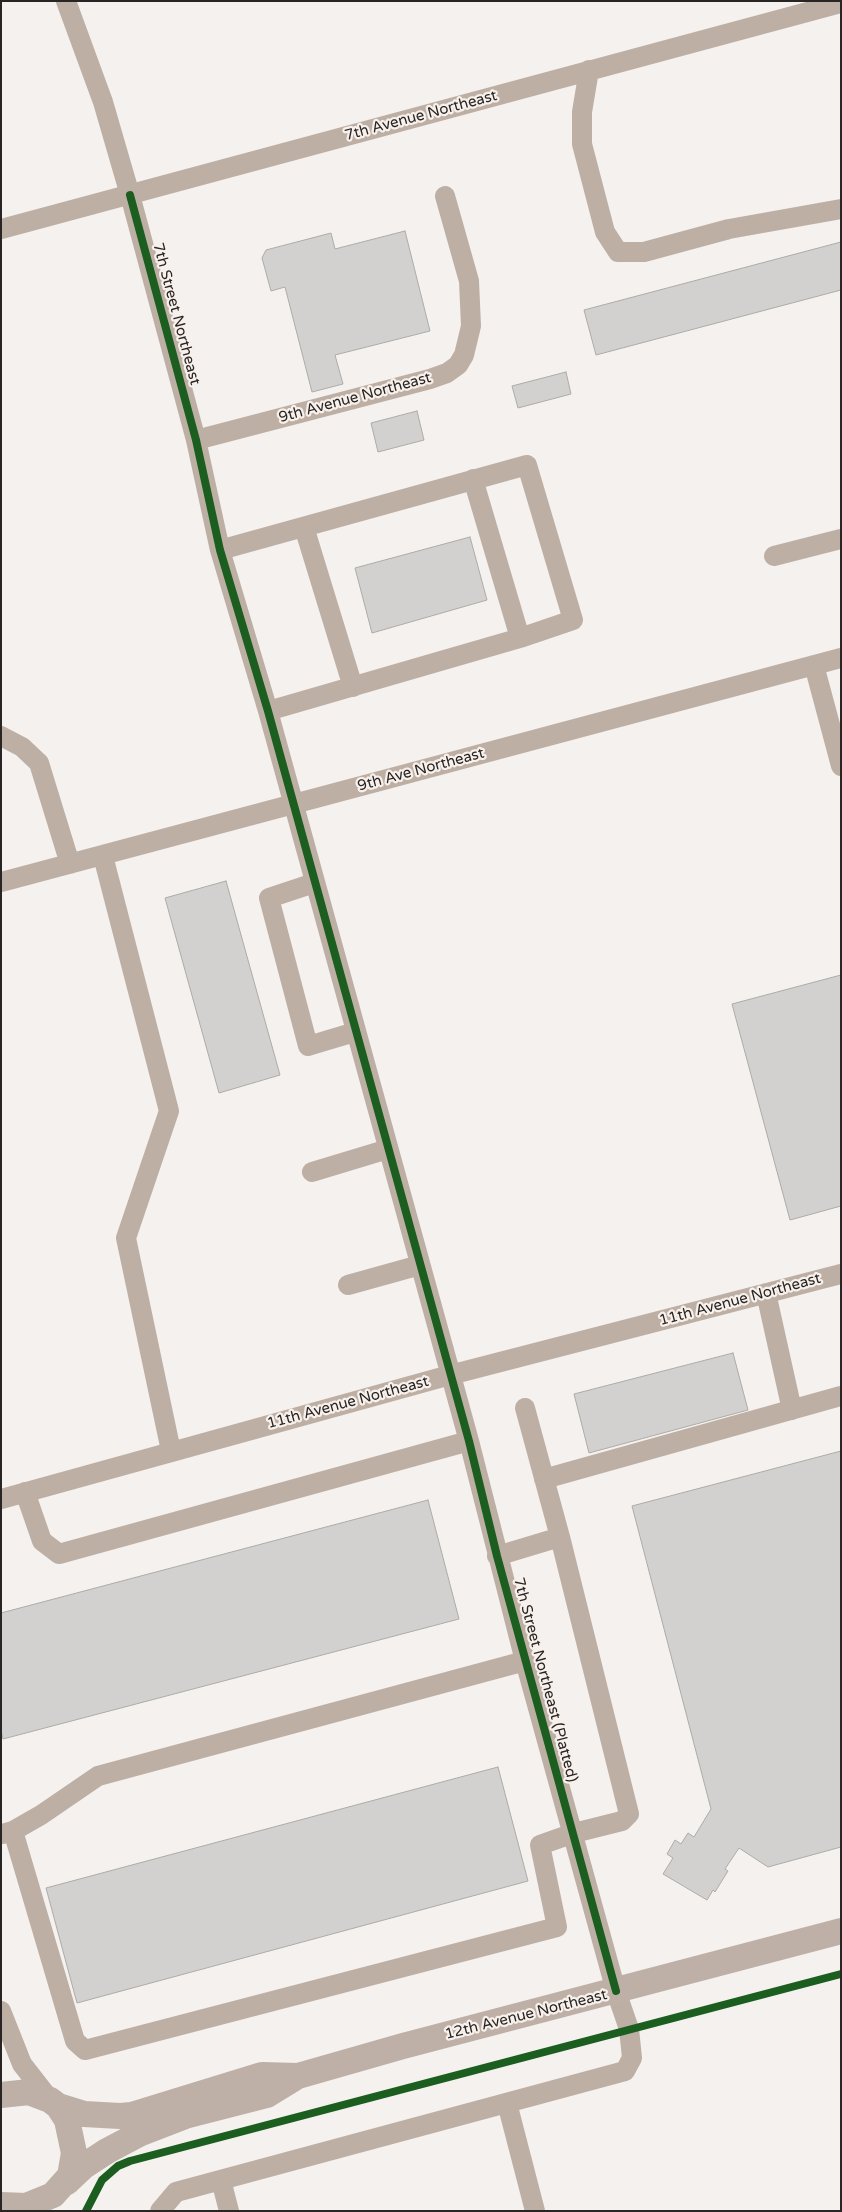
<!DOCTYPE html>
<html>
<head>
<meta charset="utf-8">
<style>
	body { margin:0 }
	#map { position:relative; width:842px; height:2212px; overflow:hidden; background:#f4f1ee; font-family:"Varela Round",sans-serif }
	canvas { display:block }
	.frame { position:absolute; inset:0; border:2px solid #282524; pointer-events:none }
</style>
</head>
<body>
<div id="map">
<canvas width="842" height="2212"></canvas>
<div class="frame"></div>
</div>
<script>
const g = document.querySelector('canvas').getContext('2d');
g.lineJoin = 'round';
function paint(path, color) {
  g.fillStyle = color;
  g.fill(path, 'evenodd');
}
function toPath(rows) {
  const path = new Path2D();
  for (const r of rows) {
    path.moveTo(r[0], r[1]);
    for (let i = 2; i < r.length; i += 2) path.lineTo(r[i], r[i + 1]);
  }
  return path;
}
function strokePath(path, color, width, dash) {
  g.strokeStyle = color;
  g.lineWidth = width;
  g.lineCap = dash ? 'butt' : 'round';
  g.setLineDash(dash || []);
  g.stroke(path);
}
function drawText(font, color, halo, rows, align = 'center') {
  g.font = font + ' "Varela Round",sans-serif';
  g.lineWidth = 4.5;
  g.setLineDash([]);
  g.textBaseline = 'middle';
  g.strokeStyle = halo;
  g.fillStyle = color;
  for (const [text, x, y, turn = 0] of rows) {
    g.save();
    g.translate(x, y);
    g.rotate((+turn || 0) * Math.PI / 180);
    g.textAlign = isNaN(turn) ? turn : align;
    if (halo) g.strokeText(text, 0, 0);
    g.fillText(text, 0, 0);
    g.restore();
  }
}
const building = toPath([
	[405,231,430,331,335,355,343,384,312,392,285,287,271,291,262,258,266,250,331,233,335,249,405,231],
	[841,242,841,290,596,355,584,310,841,242],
	[566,372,571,394,518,408,512,386,566,372],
	[417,411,424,440,378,452,371,423,417,411],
	[470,537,487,600,372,633,355,568,470,537],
	[226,881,280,1075,219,1093,165,898,226,881],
	[841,975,841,1206,790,1220,732,1004,841,975],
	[733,1353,748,1410,589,1453,574,1394,733,1353],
	[841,1451,841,1847,768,1867,739,1848,725,1869,728,1871,715,1892,713,1890,707,1900,663,1874,673,1858,667,1854,675,1840,681,1844,688,1833,694,1837,711,1809,632,1506,841,1451],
	[428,1500,459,1619,3,1739,1,1731,1,1613,428,1500],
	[498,1767,528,1881,77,2003,46,1888,498,1767]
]);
paint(building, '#d3d1cf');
strokePath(building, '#adaba8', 1);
strokePath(toPath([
	[66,1,103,102,130,195,196,440,220,550,268,711,469,1441,525,1661,616,1991,629,2029,632,2058,625,2071,176,2192,160,2211],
	[589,70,582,112,582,144,605,232,618,252,644,252,729,229,841,209],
	[1,229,841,3],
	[196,440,430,379,447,373,458,365,464,355,471,326,469,281,445,196],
	[473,479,520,638],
	[304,527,353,687],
	[220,550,527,465,573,620,520,638,268,711],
	[774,556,841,539],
	[814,665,841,766],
	[1,736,22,747,39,763,70,864],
	[103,856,169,1111,126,1238,171,1451],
	[1,882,841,658],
	[314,883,269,898,308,1046,355,1032],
	[312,1172,388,1149],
	[348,1285,420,1265],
	[766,1293,792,1410],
	[525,1408,560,1537],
	[544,1479,841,1396],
	[25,1492,42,1541,59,1554,469,1441],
	[1,1499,450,1375,841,1274],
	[13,1831,75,2041,85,2050,557,1927,540,1845,574,1833,622,1821,629,1814,560,1537,497,1556],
	[2,1834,13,1831,41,1815,98,1776,525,1661],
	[1,2011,22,2064,50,2100],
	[507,2103,535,2211],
	[221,2180,229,2211]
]), '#beafa5', 20);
strokePath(toPath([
	[1,2095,29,2092,50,2100,58,2106,67,2120,74,2153,70,2176,53,2195,26,2206,1,2205],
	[58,2106,84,2114,120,2116,132,2115,262,2075,298,2076],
	[67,2182,84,2166,107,2151,141,2133,185,2116,267,2095,298,2076,403,2046,841,1931]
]), '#beb0a7', 26);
strokePath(toPath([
	[130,195,196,440,220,550,268,711,469,1441,497,1556,616,1991],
	[86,2211,102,2180,118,2166,130,2161,841,1974]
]), '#1b5e20', 8);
drawText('15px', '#282524', '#f7f0eb', [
	["7th Avenue Northeast",421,116,-15],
	["7th Street Northeast",176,314,75],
	["9th Avenue Northeast",355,398,-15],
	["9th Ave Northeast",421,770,-15],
	["11th Avenue Northeast",740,1300,-15],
	["11th Avenue Northeast",348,1403,-15],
	["7th Street Northeast (Platted)",545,1680,75],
	["12th Avenue Northeast",526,2015,-14]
]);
</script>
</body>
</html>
